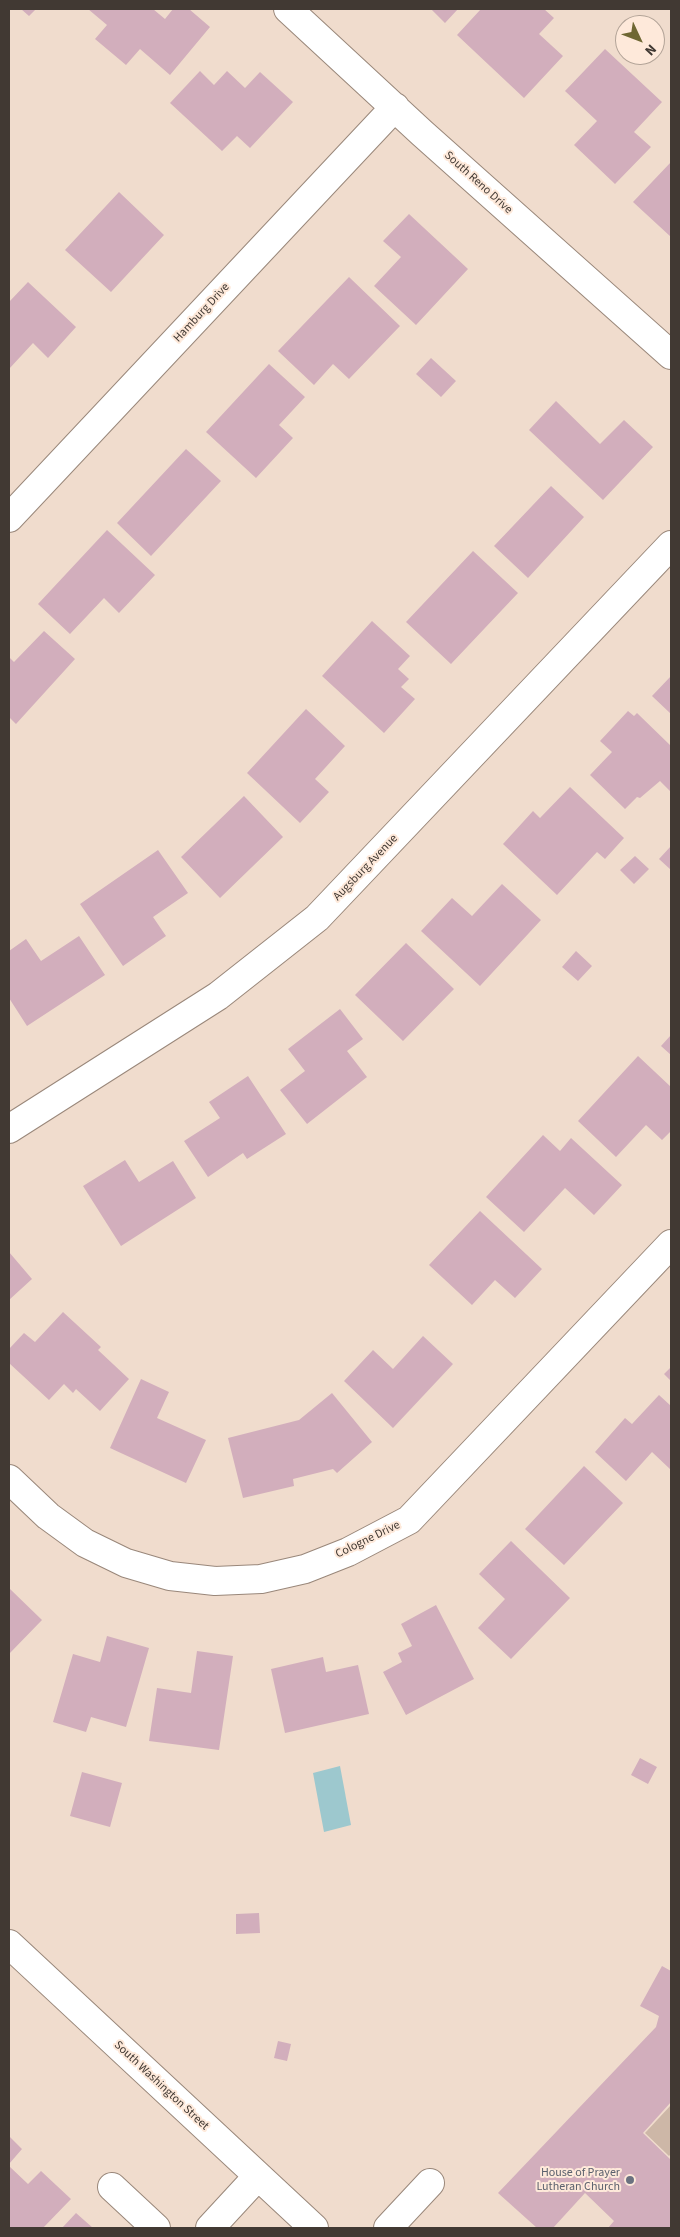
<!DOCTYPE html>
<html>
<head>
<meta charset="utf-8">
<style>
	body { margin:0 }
	#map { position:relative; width:680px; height:2237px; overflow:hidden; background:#f0dccd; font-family:"Source Sans 3",sans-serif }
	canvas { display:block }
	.frame { position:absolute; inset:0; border:10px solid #413933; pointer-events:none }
	.north { position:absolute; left:615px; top:15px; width:50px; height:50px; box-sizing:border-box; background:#fee9da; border:1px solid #b2a397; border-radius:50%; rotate:133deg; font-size:14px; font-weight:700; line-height:20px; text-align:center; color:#413933 }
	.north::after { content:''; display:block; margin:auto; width:18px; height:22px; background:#6f6733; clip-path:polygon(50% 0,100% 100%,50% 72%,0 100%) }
</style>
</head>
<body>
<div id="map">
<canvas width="680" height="2237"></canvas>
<div class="frame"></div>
<div class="north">N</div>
</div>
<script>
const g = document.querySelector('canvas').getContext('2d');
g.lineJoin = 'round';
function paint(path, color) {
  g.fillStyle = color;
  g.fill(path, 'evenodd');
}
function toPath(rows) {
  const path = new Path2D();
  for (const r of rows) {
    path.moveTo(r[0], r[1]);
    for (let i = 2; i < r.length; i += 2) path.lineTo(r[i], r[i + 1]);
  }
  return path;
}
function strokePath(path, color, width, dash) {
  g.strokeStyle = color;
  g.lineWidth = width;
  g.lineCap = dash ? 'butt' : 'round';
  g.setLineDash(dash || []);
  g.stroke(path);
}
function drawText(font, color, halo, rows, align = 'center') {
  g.font = font + ' "Source Sans 3",sans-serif';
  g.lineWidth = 4;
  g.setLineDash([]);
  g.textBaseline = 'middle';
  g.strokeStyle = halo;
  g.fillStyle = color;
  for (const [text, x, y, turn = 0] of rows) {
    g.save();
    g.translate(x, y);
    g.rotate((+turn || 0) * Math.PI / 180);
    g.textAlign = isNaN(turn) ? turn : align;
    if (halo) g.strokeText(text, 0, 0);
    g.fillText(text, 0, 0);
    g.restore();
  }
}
paint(toPath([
	[671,2105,671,2154,669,2156,645,2133]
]), '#cdb7a7');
paint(toPath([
	[340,1766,351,1825,324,1832,313,1773]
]), '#9dc8ce');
paint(toPath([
	[21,9,36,9,29,16],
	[88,9,153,9,165,19,173,9,189,9,210,27,170,75,140,49,126,65,95,39,107,25],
	[431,9,458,9,445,23],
	[481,9,544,9,554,18,539,34,563,56,524,98,457,35],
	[605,49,662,102,634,132,651,147,615,184,574,145,597,121,565,91],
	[200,71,214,85,227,71,245,88,260,72,293,102,250,148,237,136,222,151,170,103],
	[671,162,671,237,633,202],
	[119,192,164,235,111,292,65,250],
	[409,214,468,269,416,325,374,286,401,257,383,241],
	[349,277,400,326,349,379,333,364,314,385,278,351],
	[28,282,76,327,48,358,33,343,9,369,9,302],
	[431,358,456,381,441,397,416,374],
	[269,364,305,397,279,425,293,438,256,478,206,432],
	[556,401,600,444,624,420,653,447,603,500,529,430],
	[186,449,221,481,151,556,117,523],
	[551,486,584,517,528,578,494,546],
	[107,530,155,575,119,613,104,598,70,634,38,604],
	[473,551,518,593,451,664,406,622],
	[372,621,410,656,398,669,409,679,401,687,415,699,384,733,322,676],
	[44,631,75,659,16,724,9,717,9,657,14,662],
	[671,676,671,714,652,696],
	[306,709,345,746,315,779,329,792,300,823,247,773],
	[628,711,634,716,637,713,671,746,671,792,660,781,640,798,637,797,625,809,590,775,612,752,600,741],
	[570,787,624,838,605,859,597,852,557,895,503,844,533,811,540,818],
	[244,796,283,837,220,898,181,857],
	[671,846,671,870,659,859],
	[158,850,188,893,153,917,166,936,123,966,80,904],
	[635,856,649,869,634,884,620,870],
	[502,884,541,920,480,986,421,931,452,898,472,916],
	[79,936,105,975,27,1026,9,998,9,951,26,939,41,961],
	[406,943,454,989,403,1041,355,995],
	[576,951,592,966,578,981,562,967],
	[340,1009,363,1039,347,1051,367,1077,307,1124,280,1090,305,1071,288,1049],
	[671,1035,671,1055,661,1046],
	[638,1056,671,1087,671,1131,662,1140,646,1125,616,1157,578,1121],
	[248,1076,286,1134,247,1159,243,1153,208,1177,184,1141,220,1118,209,1102],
	[543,1135,560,1151,571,1138,622,1185,594,1215,565,1188,524,1232,486,1197],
	[125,1160,139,1182,173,1161,196,1198,121,1246,83,1186],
	[480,1211,542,1269,515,1298,495,1280,472,1305,429,1265],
	[9,1252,32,1279,9,1300],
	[63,1312,101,1347,98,1350,129,1379,100,1411,76,1389,73,1393,64,1384,49,1400,9,1363,9,1349,24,1333,35,1342],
	[423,1336,453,1364,393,1428,344,1381,373,1350,393,1369],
	[671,1367,671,1381,664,1374],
	[141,1379,169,1392,157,1418,206,1440,186,1483,110,1448],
	[332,1393,372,1442,337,1473,333,1469,293,1479,294,1486,243,1498,228,1438,299,1420],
	[659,1395,671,1406,671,1470,652,1452,626,1481,595,1452,625,1418,632,1424],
	[584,1466,623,1503,564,1565,525,1529],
	[511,1541,570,1598,511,1659,478,1628,505,1599,479,1574],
	[9,1588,42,1620,9,1654],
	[436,1605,474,1679,406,1715,383,1672,402,1662,398,1653,412,1646,401,1624],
	[107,1636,149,1648,126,1727,91,1717,86,1732,53,1722,73,1654,100,1662],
	[197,1651,233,1656,219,1750,149,1741,157,1688,191,1693],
	[323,1657,326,1672,358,1665,369,1714,285,1733,271,1669],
	[640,1758,657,1767,648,1784,631,1775],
	[82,1772,122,1783,110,1827,70,1816],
	[259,1913,260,1933,236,1934,236,1914],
	[662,1966,671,1971,671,2102,643,2133,671,2160,671,2228,608,2228,614,2221,585,2193,553,2228,537,2228,498,2193,656,2027,659,2016,640,2006],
	[278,2041,291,2044,287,2061,274,2058],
	[9,2136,22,2149,9,2164],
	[9,2166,28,2184,41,2171,71,2199,43,2228,9,2228],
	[76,2213,93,2228,62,2228]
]), '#d2aebc');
const minor = toPath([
	[288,9,422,133,671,355],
	[9,518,395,107],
	[9,1129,218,996,317,918,671,545],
	[9,1479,48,1516,85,1543,126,1563,170,1576,215,1581,261,1579,305,1569,348,1552,409,1520,671,1244],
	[9,1944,314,2228],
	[112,2187,156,2228],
	[210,2228,258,2176],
	[388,2228,430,2183]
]);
strokePath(minor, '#99877a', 30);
strokePath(minor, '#fff', 28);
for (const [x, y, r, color] of [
	[630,2180,5,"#6b7280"]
]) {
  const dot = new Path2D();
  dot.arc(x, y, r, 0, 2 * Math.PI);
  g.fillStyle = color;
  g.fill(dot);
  strokePath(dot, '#fee9da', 2);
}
drawText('12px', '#413933', '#fee9da', [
	["South Reno Drive",478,183,42],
	["Hamburg Drive",202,313,-47],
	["Augsburg Avenue",366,868,-46],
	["Cologne Drive",368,1540,-26],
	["South Washington Street",161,2086,43]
]);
drawText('12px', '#5b616d', '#fee9da', [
	["House of Prayer",620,2173],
	["Lutheran Church",620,2187]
], 'right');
</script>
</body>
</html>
